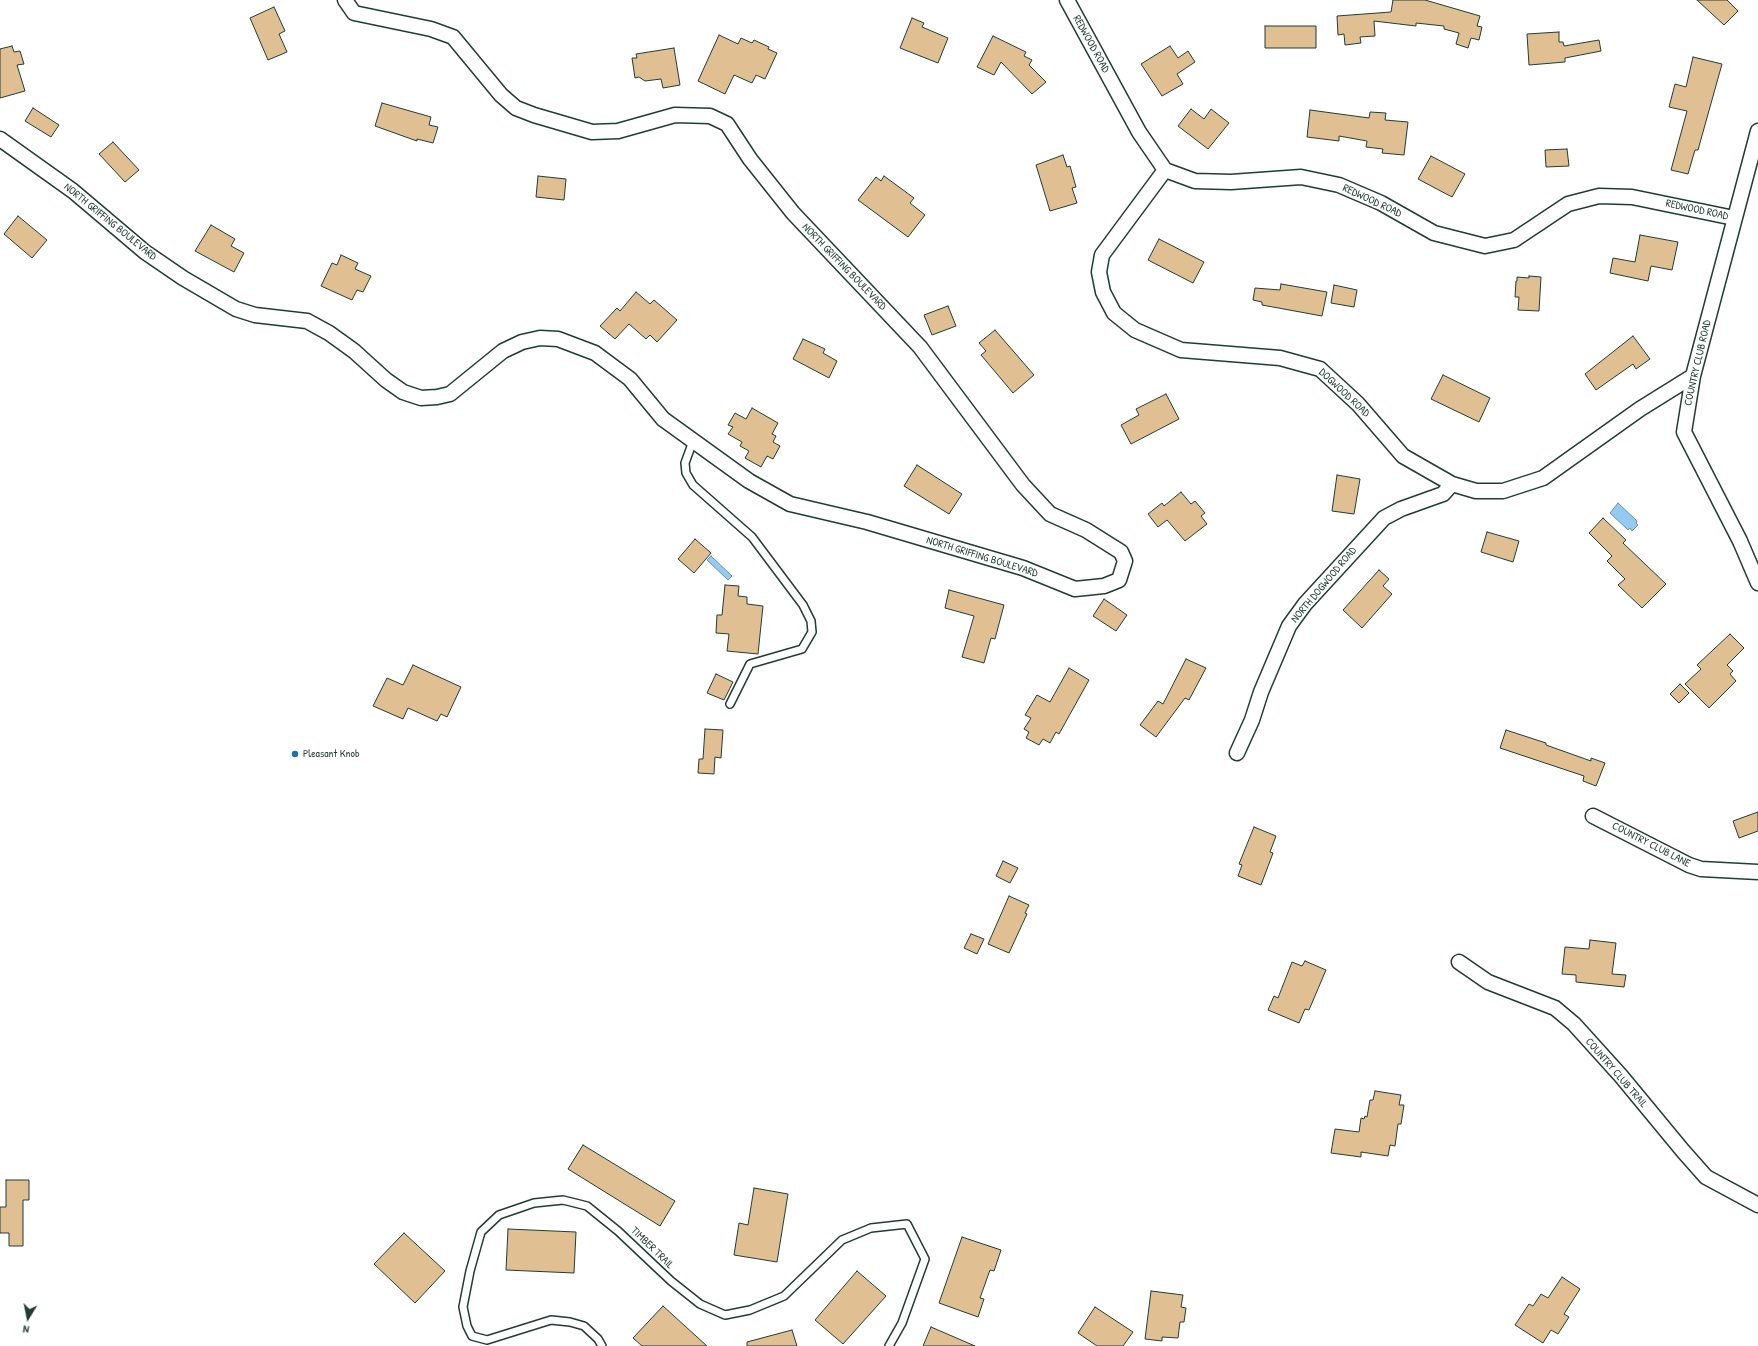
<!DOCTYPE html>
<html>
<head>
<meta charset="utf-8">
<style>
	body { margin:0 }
	#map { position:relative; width:1758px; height:1346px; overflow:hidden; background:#fff; font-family:"Patrick Hand",sans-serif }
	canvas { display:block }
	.north { position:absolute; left:8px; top:1298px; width:40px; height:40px; -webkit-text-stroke:3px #fff; paint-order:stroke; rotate:190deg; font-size:11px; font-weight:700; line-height:16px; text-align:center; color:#1f3d34 }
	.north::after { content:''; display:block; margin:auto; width:14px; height:18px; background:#1f3d34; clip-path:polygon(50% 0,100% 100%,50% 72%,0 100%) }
</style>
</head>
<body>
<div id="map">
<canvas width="1758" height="1346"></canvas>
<div class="north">N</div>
</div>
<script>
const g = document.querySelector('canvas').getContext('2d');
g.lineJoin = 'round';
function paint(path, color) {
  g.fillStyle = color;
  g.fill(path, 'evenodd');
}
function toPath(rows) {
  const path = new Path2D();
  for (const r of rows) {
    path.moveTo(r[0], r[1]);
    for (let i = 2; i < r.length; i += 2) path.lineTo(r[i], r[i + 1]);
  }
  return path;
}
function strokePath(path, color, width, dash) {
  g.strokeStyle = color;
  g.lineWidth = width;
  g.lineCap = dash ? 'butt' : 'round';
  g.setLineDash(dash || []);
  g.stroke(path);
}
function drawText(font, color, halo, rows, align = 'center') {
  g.font = font + ' "Patrick Hand",sans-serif';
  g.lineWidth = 3;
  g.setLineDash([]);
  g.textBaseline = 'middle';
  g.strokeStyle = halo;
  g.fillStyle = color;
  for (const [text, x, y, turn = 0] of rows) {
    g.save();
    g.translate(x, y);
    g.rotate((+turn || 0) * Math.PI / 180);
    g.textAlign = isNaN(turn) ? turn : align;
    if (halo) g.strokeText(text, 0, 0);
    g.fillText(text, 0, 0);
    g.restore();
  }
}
const water = toPath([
	[1618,503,1637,521,1636,523,1638,525,1632,531,1630,528,1628,530,1610,513,1618,503],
	[711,556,732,576,728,580,707,560,711,556]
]);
paint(water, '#95caf3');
strokePath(water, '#6692a7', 1);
const building = toPath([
	[1393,0,1425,0,1480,16,1477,26,1482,27,1479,40,1471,38,1468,48,1456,44,1459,33,1444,29,1444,26,1416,23,1416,26,1374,21,1375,36,1360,37,1361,43,1345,45,1344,34,1338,35,1337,16,1391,12,1393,0],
	[1697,0,1727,0,1738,11,1724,25,1697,0],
	[274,7,285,31,279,34,287,52,268,60,250,18,274,7],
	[912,18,924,23,922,27,948,38,938,63,900,48,912,18],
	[1265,26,1316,26,1316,48,1265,48,1265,26],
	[1559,32,1559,42,1563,42,1564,46,1599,40,1601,51,1565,58,1565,62,1529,65,1527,34,1559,32],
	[719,35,738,44,741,38,752,43,754,40,769,47,768,49,777,53,765,79,756,75,752,83,734,75,725,94,698,81,719,35],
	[993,36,1026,52,1024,56,1032,60,1029,65,1046,82,1032,94,1001,62,994,75,977,67,993,36],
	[12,46,14,52,20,51,24,64,17,65,25,91,0,98,0,49,12,46],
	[1170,46,1178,58,1188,51,1195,62,1177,74,1183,84,1162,96,1141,64,1170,46],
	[674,48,680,85,663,88,661,79,645,81,639,77,635,78,632,58,637,58,636,54,674,48],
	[1693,57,1722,64,1698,150,1695,150,1688,174,1671,170,1687,111,1669,107,1675,84,1686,87,1693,57],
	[382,103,431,117,429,125,438,127,433,143,417,139,417,141,375,126,382,103],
	[33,108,59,125,51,137,25,121,33,108],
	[1191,109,1204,119,1211,109,1229,123,1208,149,1178,126,1191,109],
	[1310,110,1369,118,1370,112,1386,113,1385,120,1408,122,1404,155,1382,153,1383,149,1366,147,1367,141,1339,136,1339,141,1307,137,1310,110],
	[113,142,139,170,125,182,99,154,113,142],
	[1567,149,1569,166,1546,167,1545,150,1567,149],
	[1063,155,1067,167,1070,166,1076,187,1072,188,1077,203,1050,211,1036,165,1063,155],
	[1431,156,1465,174,1452,197,1418,179,1431,156],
	[538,176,566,179,564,200,536,197,538,176],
	[884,176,914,198,910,203,925,215,908,237,858,200,876,177,881,181,884,176],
	[18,216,47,240,32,258,4,234,18,216],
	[211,225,235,239,231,246,244,253,234,272,195,251,211,225],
	[1640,235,1678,242,1672,270,1651,266,1648,281,1610,273,1613,258,1635,262,1640,235],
	[1159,239,1204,262,1193,283,1148,260,1159,239],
	[341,255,358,263,355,269,371,276,363,292,357,290,352,300,321,286,332,263,337,265,341,255],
	[1529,276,1541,277,1539,311,1518,310,1519,297,1515,297,1516,281,1517,281,1517,277,1529,278,1529,276],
	[1281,284,1327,292,1322,316,1262,305,1262,302,1253,300,1255,288,1280,290,1281,284],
	[1334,285,1357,290,1354,307,1331,303,1334,285],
	[636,292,650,304,654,300,677,320,657,342,650,335,646,339,629,324,615,339,600,326,617,308,620,311,636,292],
	[948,306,956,326,932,335,924,315,948,306],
	[995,330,1034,375,1013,393,981,355,986,351,979,343,995,330],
	[1633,336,1650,359,1636,369,1633,364,1596,390,1585,374,1633,336],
	[803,339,825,349,823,353,837,361,829,378,793,359,803,339],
	[1443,375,1490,398,1479,422,1431,399,1443,375],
	[1166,394,1179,419,1131,444,1121,425,1139,415,1136,409,1166,394],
	[752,408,778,423,772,434,776,436,773,442,780,446,773,459,767,456,761,467,745,458,749,451,740,446,742,442,728,434,733,427,728,425,735,413,746,419,752,408],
	[917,465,962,494,949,514,904,486,917,465],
	[1337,475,1360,479,1354,514,1332,511,1337,475],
	[1181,492,1191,504,1195,501,1205,513,1201,516,1207,524,1185,541,1167,520,1158,527,1148,514,1162,503,1164,506,1181,492],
	[1603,518,1626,540,1623,543,1666,584,1642,608,1618,585,1625,579,1607,561,1612,556,1589,533,1603,518],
	[1487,532,1519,541,1513,562,1481,552,1487,532],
	[695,539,711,553,694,573,678,559,695,539],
	[1379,570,1389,579,1383,586,1392,594,1362,628,1343,610,1379,570],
	[725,585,739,586,738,596,747,597,747,604,763,606,758,654,727,651,729,634,716,633,717,615,722,615,725,585],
	[949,590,1004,605,995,639,991,638,984,663,962,657,974,616,945,608,949,590],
	[1104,599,1127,615,1116,631,1093,616,1104,599],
	[1730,634,1744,648,1727,665,1733,671,1730,674,1736,681,1709,708,1685,684,1701,669,1697,665,1730,634],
	[1186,659,1206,668,1189,700,1185,698,1156,737,1140,725,1158,701,1163,704,1186,659],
	[413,665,461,687,447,717,441,714,437,721,408,708,403,719,373,706,387,678,403,685,413,665],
	[1069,668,1089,680,1059,734,1056,732,1050,743,1043,739,1039,745,1026,738,1029,732,1024,729,1031,718,1025,715,1037,695,1050,702,1069,668],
	[716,674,733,682,724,700,707,693,716,674],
	[1680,684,1689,693,1679,703,1670,694,1680,684],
	[705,729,723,730,721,758,715,757,714,774,698,773,699,759,703,759,705,729],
	[1506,730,1546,743,1546,745,1591,761,1591,758,1605,763,1596,786,1583,781,1584,776,1500,748,1506,730],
	[1758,812,1758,831,1739,838,1733,821,1758,812],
	[1254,827,1276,836,1270,852,1273,853,1261,885,1238,876,1242,865,1239,864,1254,827],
	[1003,861,1018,868,1010,883,996,876,1003,861],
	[1009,896,1029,905,1025,913,1027,914,1009,953,988,944,1009,896],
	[971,934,984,939,977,954,964,948,971,934],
	[1590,940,1616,943,1612,974,1626,975,1624,987,1576,982,1576,975,1562,974,1565,947,1589,949,1590,940],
	[1305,961,1326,970,1309,1010,1305,1009,1299,1023,1268,1010,1274,996,1278,998,1292,962,1302,966,1305,961],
	[1375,1091,1401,1095,1399,1105,1404,1105,1401,1124,1398,1124,1395,1146,1390,1145,1388,1156,1361,1152,1361,1157,1331,1153,1335,1129,1359,1132,1361,1118,1364,1119,1365,1116,1367,1117,1370,1100,1373,1100,1375,1091],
	[583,1145,675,1201,660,1226,568,1169,583,1145],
	[6,1180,29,1180,29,1200,23,1200,23,1246,9,1246,9,1233,0,1233,0,1207,6,1207,6,1180],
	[754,1188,788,1194,777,1262,734,1255,739,1223,748,1225,754,1188],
	[508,1229,576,1232,574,1273,506,1270,508,1229],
	[404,1233,445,1271,415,1303,374,1264,404,1233],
	[962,1237,1001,1250,994,1271,990,1270,980,1298,984,1299,978,1317,939,1303,962,1237],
	[857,1271,886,1296,843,1344,815,1320,857,1271],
	[1562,1277,1580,1289,1564,1314,1569,1317,1558,1334,1551,1330,1543,1343,1515,1325,1529,1304,1533,1306,1541,1294,1548,1298,1562,1277],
	[1151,1291,1183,1295,1181,1307,1186,1308,1184,1322,1180,1322,1178,1338,1162,1337,1162,1341,1145,1339,1151,1291],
	[663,1306,707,1346,642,1346,633,1338,663,1306],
	[1095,1307,1133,1332,1123,1346,1097,1346,1078,1333,1095,1307],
	[931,1327,975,1346,923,1346,931,1327],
	[792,1330,797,1346,747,1346,747,1342,792,1330]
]);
paint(building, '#e0c093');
strokePath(building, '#1f3d34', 1);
const service = toPath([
	[693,441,685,463,686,473,693,485,752,537,803,605,811,621,812,632,802,649,750,664,730,704],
	[602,1346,598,1339,584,1326,570,1322,551,1320,487,1340,472,1336,467,1326,463,1307,470,1271,481,1232,499,1215,534,1203,563,1200,587,1206,618,1231,671,1281,700,1304,725,1315,750,1310,784,1296,842,1240,871,1228,907,1224,925,1259,902,1323,889,1346]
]);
const minor = toPath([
	[1067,0,1139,132,1165,170,1195,181,1231,182,1301,177,1339,185,1381,203,1434,233,1485,246,1514,240,1568,204,1599,196,1632,197,1734,218],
	[1758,131,1693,376,1684,432,1740,541,1758,583],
	[0,139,73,191,145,252,183,278,236,309,255,315,307,321,329,333,354,351,386,380,403,392,421,398,437,397,450,394,503,351,522,342,540,338,558,339,595,353,630,379,663,419,749,481,790,504,867,522,1023,568,1075,589,1104,586,1119,580,1125,561,1121,552,1086,530,1050,514,1023,485,920,347,793,213,750,159,727,124,710,116,675,115,618,131,592,132,534,115,516,108,501,95,453,37,431,29,354,13,345,0],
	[1165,170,1102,255,1099,272,1103,292,1114,313,1135,330,1181,350,1280,358,1320,369,1358,404,1403,456,1452,484,1476,491,1503,491,1543,478,1640,409,1693,376],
	[1237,753,1252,720,1261,692,1289,626,1305,604,1384,518,1401,509,1443,494,1452,484],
	[1593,816,1689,865,1701,869,1758,872],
	[1459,962,1488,982,1555,1008,1574,1024,1621,1076,1683,1151,1706,1177,1758,1205]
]);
strokePath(service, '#1f3d34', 10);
strokePath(minor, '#1f3d34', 17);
strokePath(service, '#fff', 7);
strokePath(minor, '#fff', 14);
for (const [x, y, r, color] of [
	[295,754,4,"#1f6fb2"]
]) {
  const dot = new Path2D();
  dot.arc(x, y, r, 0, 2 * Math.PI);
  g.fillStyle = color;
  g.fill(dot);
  strokePath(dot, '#fff', 1.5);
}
drawText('11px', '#1f3d34', '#fff', [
	["REDWOOD ROAD",1091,44,61],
	["REDWOOD ROAD",1372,201,25],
	["REDWOOD ROAD",1697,210,12],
	["NORTH GRIFFING BOULEVARD",110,222,39],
	["NORTH GRIFFING BOULEVARD",844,267,46],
	["COUNTRY CLUB ROAD",1698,363,-77],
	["DOGWOOD ROAD",1344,393,43],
	["NORTH GRIFFING BOULEVARD",982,557,17],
	["NORTH DOGWOOD ROAD",1324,585,-50],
	["COUNTRY CLUB LANE",1651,845,27],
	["COUNTRY CLUB TRAIL",1616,1073,49],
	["TIMBER TRAIL",652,1248,44]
]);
drawText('11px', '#1f3d34', '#fff', [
	["Pleasant Knob",303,754]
], 'left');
</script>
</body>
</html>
